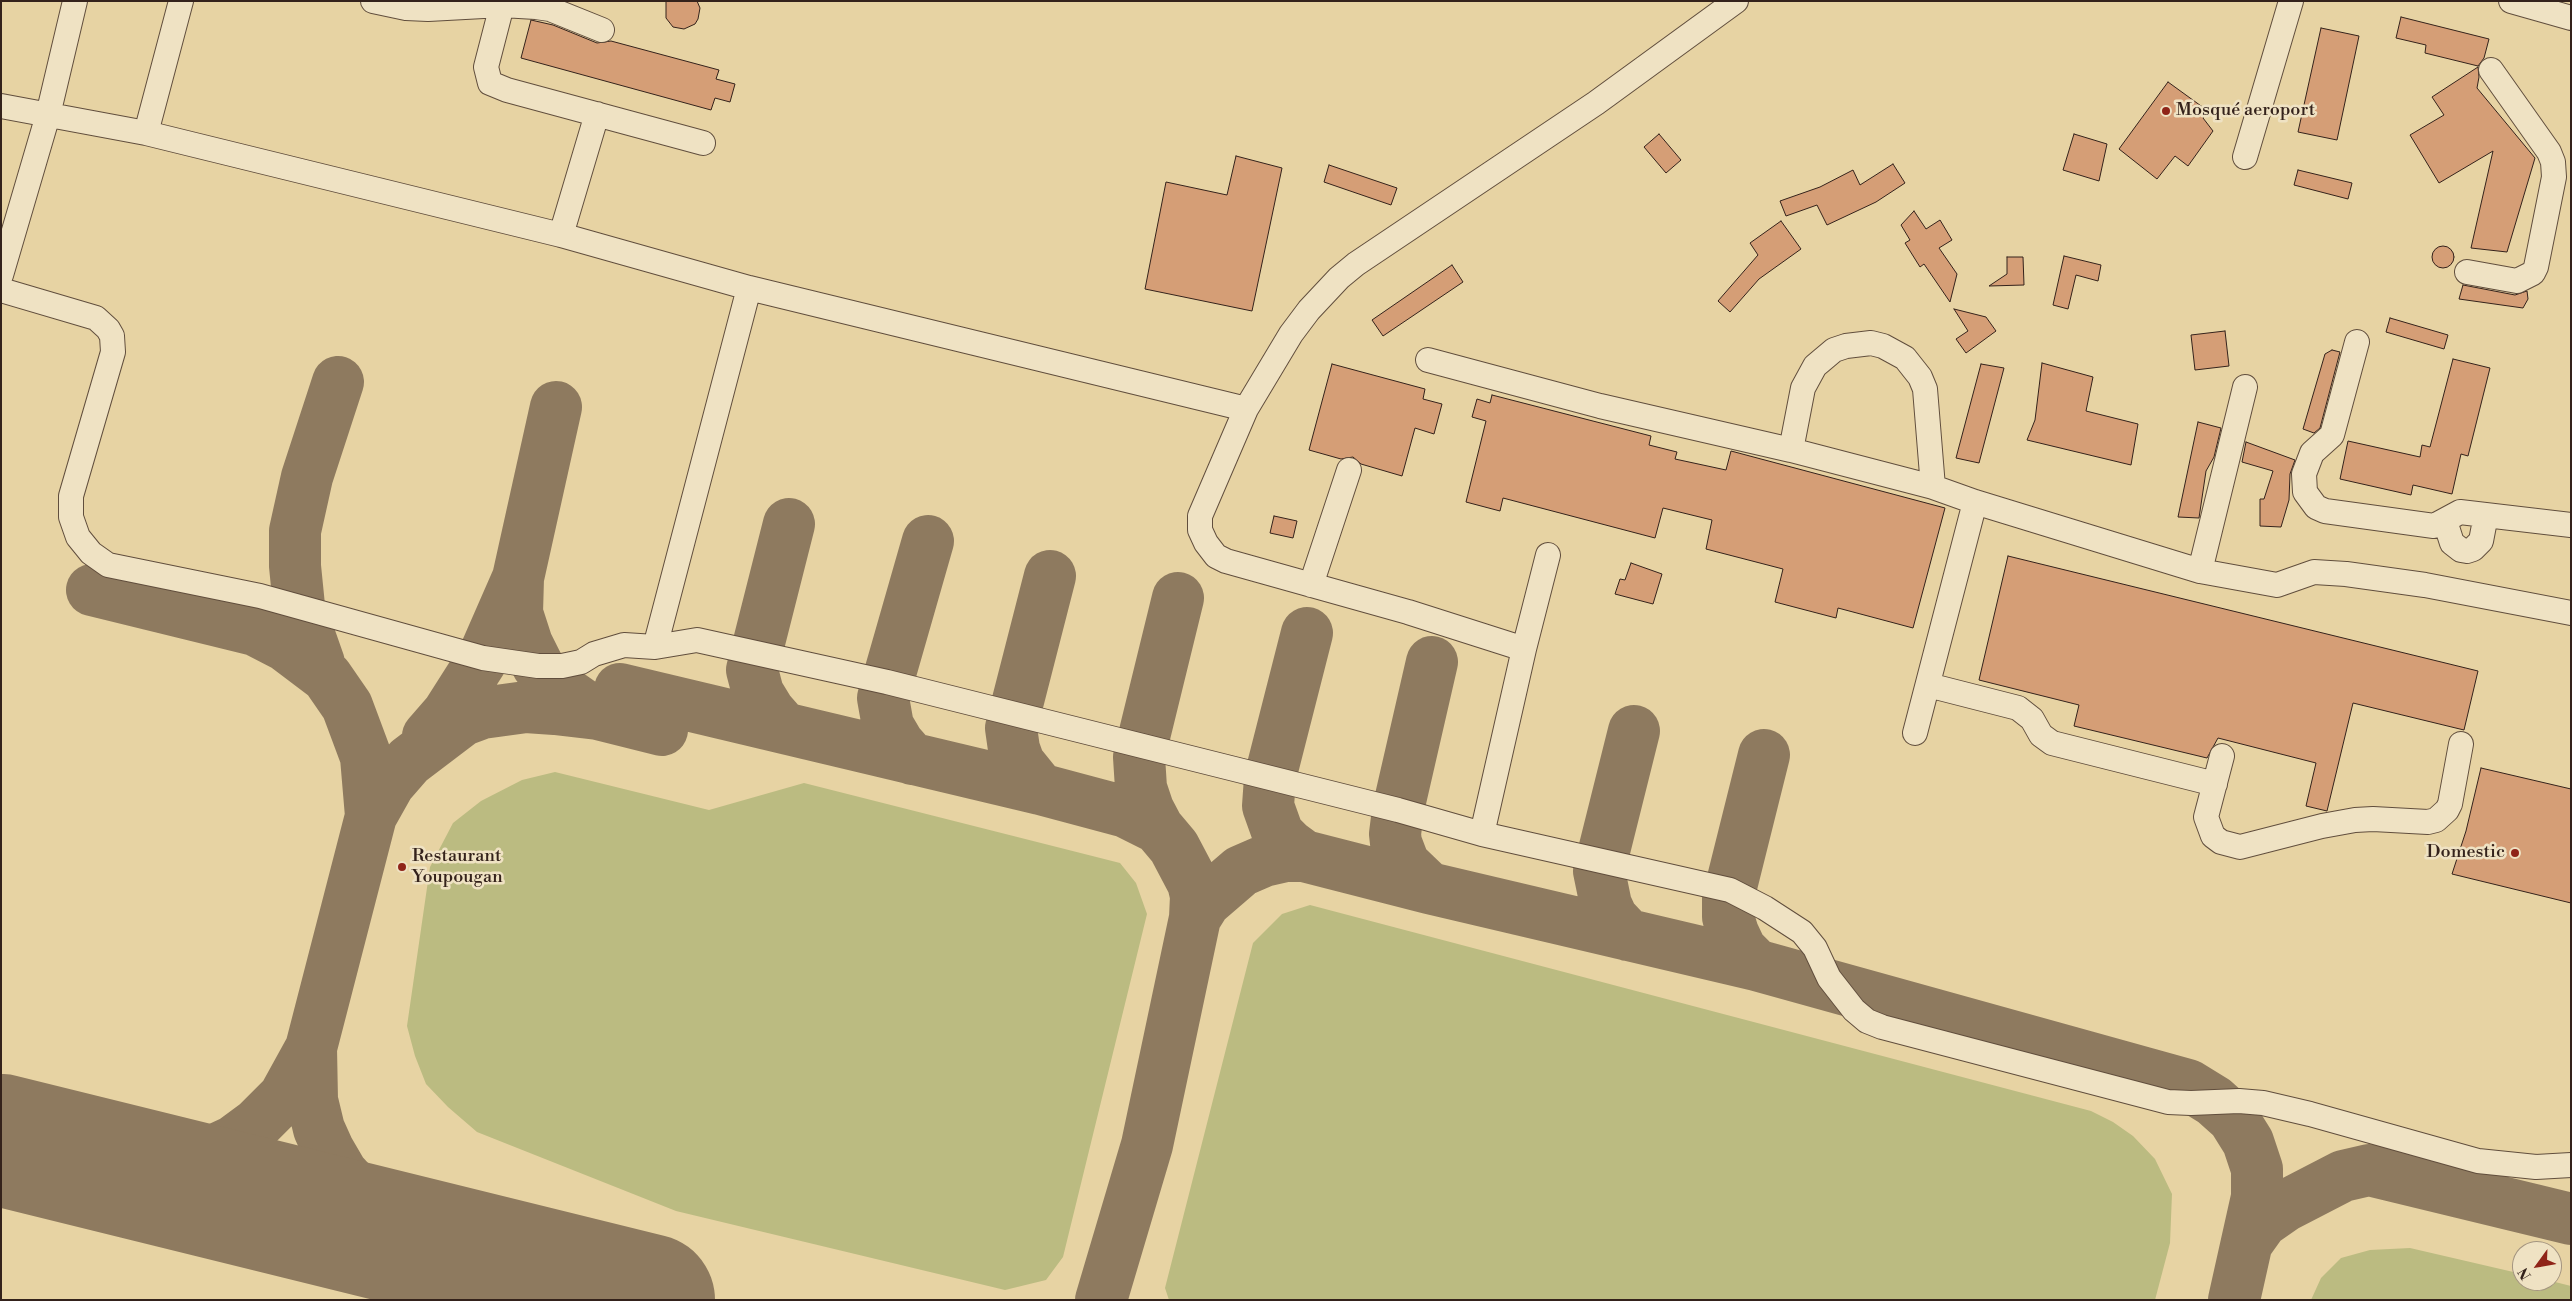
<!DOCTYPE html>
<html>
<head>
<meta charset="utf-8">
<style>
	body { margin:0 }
	#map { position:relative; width:2572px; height:1301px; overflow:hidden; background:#e7d3a3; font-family:"Libre Bodoni",serif }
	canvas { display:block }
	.frame { position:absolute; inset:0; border:2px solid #34221b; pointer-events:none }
	.north { position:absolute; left:2512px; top:1241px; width:50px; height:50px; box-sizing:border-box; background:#efe2c3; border:1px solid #a49580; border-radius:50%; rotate:238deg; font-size:14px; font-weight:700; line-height:20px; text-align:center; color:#34221b }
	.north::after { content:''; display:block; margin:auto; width:18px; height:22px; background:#8f2418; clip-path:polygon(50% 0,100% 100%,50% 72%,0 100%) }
</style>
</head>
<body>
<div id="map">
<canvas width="2572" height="1301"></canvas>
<div class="frame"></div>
<div class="north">N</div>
</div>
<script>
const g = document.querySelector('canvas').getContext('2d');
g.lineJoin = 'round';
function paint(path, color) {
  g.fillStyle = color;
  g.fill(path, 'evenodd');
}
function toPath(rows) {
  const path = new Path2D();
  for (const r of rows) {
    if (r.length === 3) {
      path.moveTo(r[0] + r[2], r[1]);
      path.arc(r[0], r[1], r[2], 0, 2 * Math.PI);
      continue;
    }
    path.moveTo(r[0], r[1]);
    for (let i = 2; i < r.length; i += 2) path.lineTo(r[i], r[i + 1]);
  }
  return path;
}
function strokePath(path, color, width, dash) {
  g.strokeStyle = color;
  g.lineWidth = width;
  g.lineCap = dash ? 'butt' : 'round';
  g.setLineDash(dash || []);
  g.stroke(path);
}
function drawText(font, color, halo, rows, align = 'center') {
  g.font = font + ' "Libre Bodoni",serif';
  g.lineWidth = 5;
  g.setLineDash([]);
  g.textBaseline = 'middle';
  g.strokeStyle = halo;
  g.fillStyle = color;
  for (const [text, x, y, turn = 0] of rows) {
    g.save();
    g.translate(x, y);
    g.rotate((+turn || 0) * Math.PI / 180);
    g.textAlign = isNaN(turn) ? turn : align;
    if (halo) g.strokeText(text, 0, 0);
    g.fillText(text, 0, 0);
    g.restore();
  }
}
paint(toPath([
	[555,772,709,810,804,783,1120,863,1136,883,1147,914,1063,1257,1046,1280,1005,1290,676,1211,477,1132,448,1107,426,1084,415,1056,407,1026,430,867,453,823,481,801,522,780],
	[1310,905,2091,1111,2113,1122,2133,1136,2155,1159,2172,1194,2170,1243,2155,1300,1169,1300,1165,1288,1253,943,1282,914],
	[2410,1248,2522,1274,2522,1281,2551,1281,2571,1286,2571,1300,2311,1300,2321,1278,2341,1258,2370,1250]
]), '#bbbb81');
strokePath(toPath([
	[518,578,517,613,527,644,538,666,552,683,582,704],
	[92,590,255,630,286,646,327,677,347,706,366,757,371,816,311,1048,312,1100,319,1129,328,1149,342,1173,364,1197,397,1223,447,1250],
	[319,663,299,606,295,566,295,531,307,477,338,382],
	[620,689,1040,789,1126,812,1158,828,1174,847,1193,883,1196,896,1195,918],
	[783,727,769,711,758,693,752,670,789,524],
	[428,736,448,713,483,658,518,578,556,407],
	[912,759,898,743,888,726,883,698,928,541],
	[1040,789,1019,763,1014,749,1011,728,1050,576],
	[371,816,389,784,409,761,463,720,482,713,526,707,555,709,598,714,662,730],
	[1158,828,1148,809,1141,788,1139,757,1178,598],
	[1304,856,1289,845,1278,834,1268,806,1270,778,1307,633],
	[1429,888,1404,864,1396,843,1395,834,1398,810,1432,662],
	[1628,935,1612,918,1606,905,1599,871,1634,731],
	[1756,965,1741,950,1733,933,1728,917,1728,899,1764,755],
	[130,1171,195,1159,234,1141,257,1124,284,1097,311,1048],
	[2247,1243,2262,1222,2285,1206,2343,1176,2369,1170,2571,1219],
	[1101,1300,1147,1145,1195,918,1205,902,1241,871,1264,861,1286,856,1304,856,1429,888,1756,965,2188,1085,2214,1101,2233,1118,2248,1142,2257,1169,2257,1197,2234,1300]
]), '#8e7a5f', 52);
strokePath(toPath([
	[1,1140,649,1300]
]), '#8e7a5f', 132);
const building = toPath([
	[666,1,697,1,700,8,698,19,695,24,684,29,673,27,666,18,666,1],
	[2401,17,2489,39,2484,58,2478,66,2425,53,2426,45,2396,38,2401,17],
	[531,20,553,25,597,43,611,41,719,70,716,79,735,84,730,102,715,98,711,110,521,58,531,20],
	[2321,28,2359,36,2337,140,2298,132,2321,28],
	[2478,67,2479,77,2477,88,2535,158,2507,252,2471,248,2493,151,2439,183,2410,135,2444,115,2432,97,2478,67],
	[2168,82,2208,111,2203,118,2213,131,2188,166,2175,156,2157,179,2119,149,2168,82],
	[1659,134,1681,160,1666,173,1644,147,1659,134],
	[2074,134,2107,144,2099,181,2063,170,2074,134],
	[1236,156,1282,168,1252,311,1145,289,1166,182,1227,195,1236,156],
	[1893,164,1905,183,1876,202,1827,225,1817,205,1786,216,1780,201,1820,187,1853,170,1860,185,1893,164],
	[1329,165,1397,188,1391,205,1324,182,1329,165],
	[2298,170,2352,183,2348,199,2294,185,2298,170],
	[1914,211,1926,229,1940,220,1952,240,1939,248,1957,274,1950,302,1924,264,1920,267,1905,243,1910,240,1901,225,1914,211],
	[1781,221,1801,249,1759,279,1730,312,1718,301,1758,255,1750,243,1781,221],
	[2443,257,11],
	[2064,256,2101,265,2098,281,2076,275,2068,309,2053,305,2064,256],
	[2007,257,2023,257,2024,285,1989,286,2007,274,2007,257],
	[1452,265,1463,282,1383,336,1372,320,1452,265],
	[2463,285,2515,295,2527,291,2528,299,2523,308,2459,299,2463,285],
	[1954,309,1986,317,1996,331,1966,353,1956,339,1968,331,1954,309],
	[2390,318,2448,335,2444,349,2386,332,2390,318],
	[2225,331,2229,366,2195,370,2191,335,2225,331],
	[2332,350,2340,352,2320,428,2314,433,2303,429,2325,354,2332,350],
	[2453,359,2490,368,2468,456,2461,454,2452,494,2413,485,2411,495,2340,479,2348,441,2420,457,2422,445,2430,447,2453,359],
	[2042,363,2093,377,2086,411,2138,424,2131,465,2027,440,2035,420,2042,363],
	[1332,364,1425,389,1423,399,1442,404,1434,434,1415,428,1402,476,1361,464,1353,457,1341,459,1309,450,1332,364],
	[1981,364,2004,368,1979,463,1956,458,1981,364],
	[1492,395,1651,436,1649,445,1677,452,1675,459,1726,470,1731,451,1945,508,1913,628,1838,608,1836,618,1775,602,1783,569,1706,549,1712,520,1663,508,1655,538,1503,498,1500,511,1466,502,1486,421,1472,417,1477,399,1490,403,1492,395],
	[2198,422,2221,428,2214,457,2206,471,2199,518,2178,517,2198,422],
	[2246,442,2295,460,2290,474,2289,500,2281,527,2260,526,2260,499,2264,499,2273,471,2242,462,2246,442],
	[1274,516,1297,521,1293,538,1270,533,1274,516],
	[2008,556,2478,671,2464,730,2353,703,2327,811,2306,806,2316,763,2218,738,2207,758,2074,726,2079,705,1979,680,2008,556],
	[1631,563,1662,574,1653,604,1615,594,1620,579,1625,580,1631,563],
	[2481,768,2571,789,2571,903,2452,874,2466,831,2481,768]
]);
paint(building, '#d59e76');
strokePath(building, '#34221b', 1);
const minor = toPath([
	[373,1,406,8,428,9,502,5,536,7,550,9,602,30],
	[2511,1,2571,18],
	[502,5,486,67,490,83,507,90,703,143],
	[1,106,146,133,561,235,749,288,1246,409],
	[146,133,181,1],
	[2245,157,2291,1],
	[561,235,597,114],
	[2467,272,2517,281,2533,273,2536,267,2554,177,2553,162,2549,152,2491,70],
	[1,275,48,115,75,1],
	[1,290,96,318,108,329,112,336,113,352,71,496,71,517,78,537,91,553,108,565,260,596,483,658,538,666,562,666,581,662,594,654,624,645,655,647,697,640,887,682,1398,810,1482,834,1730,890,1765,908,1802,932,1815,948,1829,978,1854,1010,1867,1021,1882,1027,2168,1102,2191,1103,2239,1101,2263,1103,2310,1114,2478,1161,2536,1167,2571,1165],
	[2357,342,2332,435,2312,453,2304,474,2305,492,2316,507,2325,511,2434,526,2460,512,2571,525],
	[1428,360,1600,406,1791,450,1933,487,1975,502,2200,571,2277,585,2314,572,2346,574,2425,585,2571,613],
	[1791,450,1803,388,1815,366,1834,350,1846,346,1871,343,1883,346,1905,358,1920,377,1925,389,1933,487],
	[2445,521,2452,543,2461,550,2467,551,2473,549,2481,541,2486,515],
	[2200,571,2245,387],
	[1311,585,1349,470],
	[655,647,749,288],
	[1524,649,1408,612,1226,561,1216,556,1206,543,1200,530,1200,516,1246,409,1291,334,1309,310,1339,278,1356,264,1596,103,1736,1],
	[1928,685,2018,708,2032,719,2041,735,2052,743,2215,784],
	[1915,733,1975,502],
	[2222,756,2206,817,2213,836,2221,842,2240,847,2322,826,2355,820,2373,819,2428,822,2436,820,2447,810,2450,804,2461,744],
	[1482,834,1524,649,1548,555]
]);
strokePath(minor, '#614e3d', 26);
strokePath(minor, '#efe2c3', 24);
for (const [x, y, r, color] of [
	[2166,111,5,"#8f2418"],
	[2515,853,5,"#8f2418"],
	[402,867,5,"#8f2418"]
]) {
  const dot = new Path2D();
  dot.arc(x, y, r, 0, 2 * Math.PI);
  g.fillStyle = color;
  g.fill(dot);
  strokePath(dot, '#efe2c3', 2);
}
drawText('18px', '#34221b', '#efe2c3', [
	["Mosqué aeroport",2176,111],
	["Domestic",2505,853,"right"],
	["Restaurant",412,857],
	["Youpougan",412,878]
], 'left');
</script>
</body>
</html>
